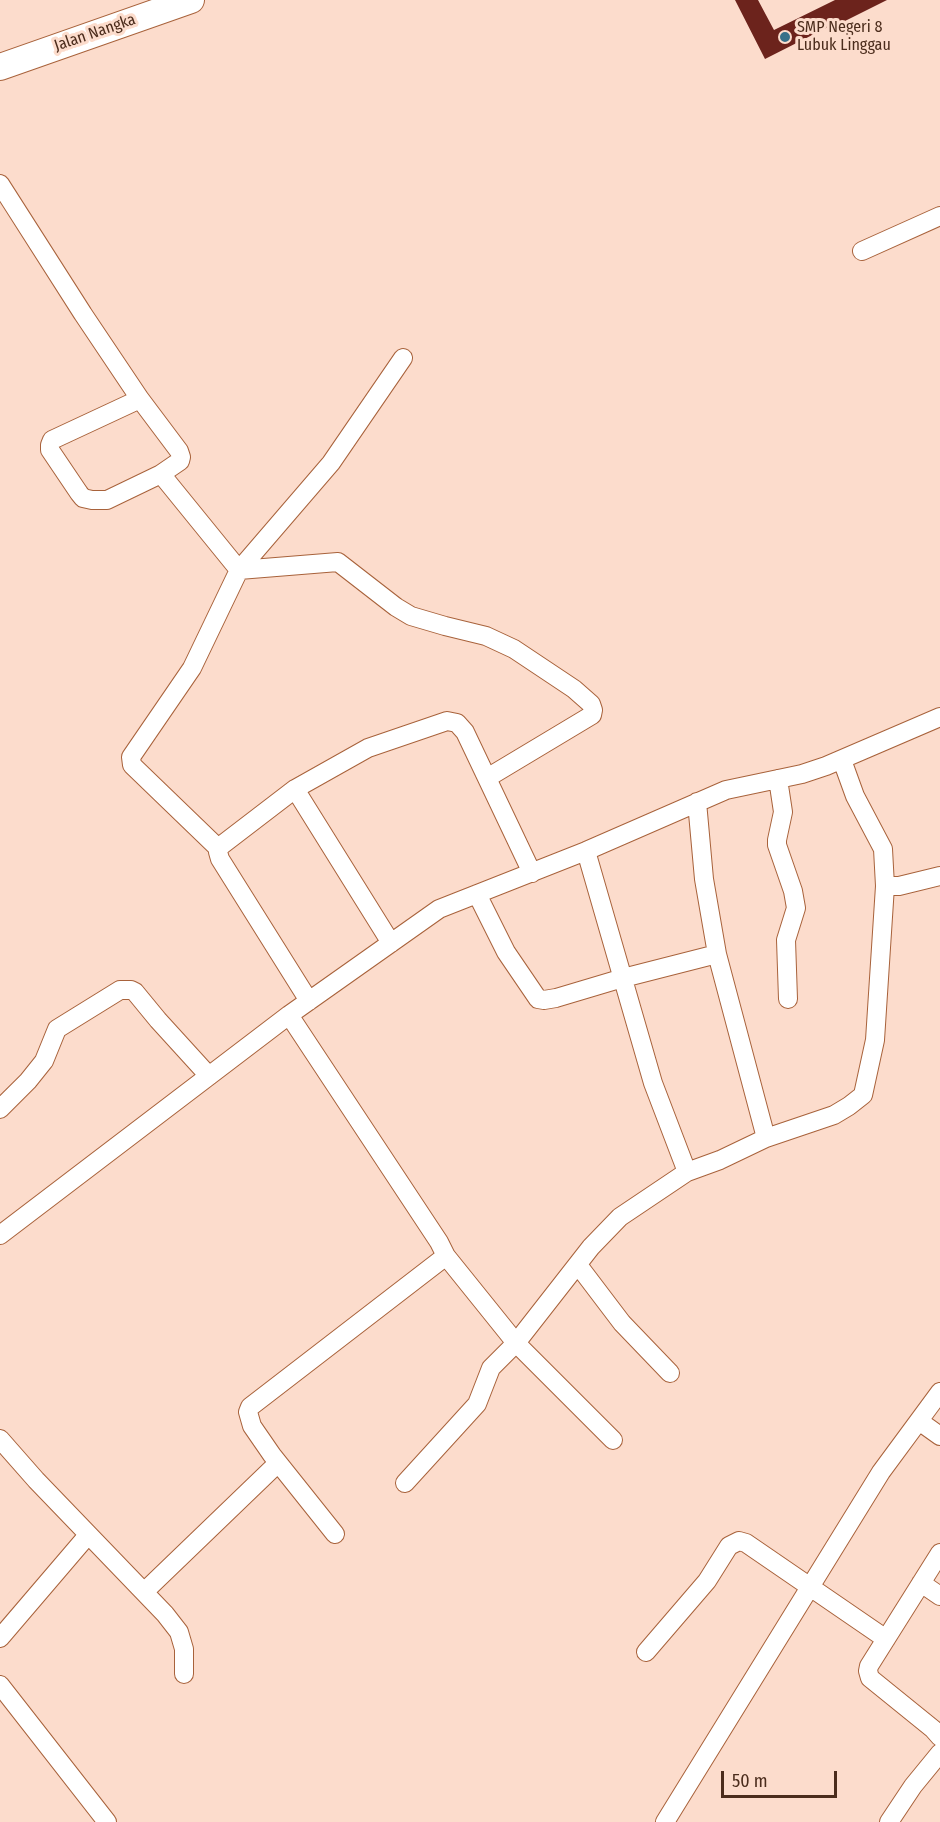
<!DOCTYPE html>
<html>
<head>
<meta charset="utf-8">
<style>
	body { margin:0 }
	#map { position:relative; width:940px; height:1822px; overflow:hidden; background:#fcdccc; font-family:"Fira Sans Condensed",sans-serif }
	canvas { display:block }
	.scale { position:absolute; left:721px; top:1771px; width:116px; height:27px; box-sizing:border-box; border:3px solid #4b2c1c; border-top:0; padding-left:8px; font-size:18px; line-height:21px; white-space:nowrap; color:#4b2c1c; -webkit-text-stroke:4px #fcdccc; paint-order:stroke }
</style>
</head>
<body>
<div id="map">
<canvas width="940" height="1822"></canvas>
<div class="scale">50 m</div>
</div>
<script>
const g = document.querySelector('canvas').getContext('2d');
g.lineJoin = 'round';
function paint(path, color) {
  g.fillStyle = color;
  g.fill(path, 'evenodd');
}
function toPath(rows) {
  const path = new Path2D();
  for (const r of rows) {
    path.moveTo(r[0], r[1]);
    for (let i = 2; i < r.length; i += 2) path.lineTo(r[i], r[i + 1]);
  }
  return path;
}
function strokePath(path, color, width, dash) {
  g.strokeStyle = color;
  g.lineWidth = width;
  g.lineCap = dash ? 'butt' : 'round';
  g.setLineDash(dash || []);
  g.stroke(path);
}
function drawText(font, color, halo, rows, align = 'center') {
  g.font = font + ' "Fira Sans Condensed",sans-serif';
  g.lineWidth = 6;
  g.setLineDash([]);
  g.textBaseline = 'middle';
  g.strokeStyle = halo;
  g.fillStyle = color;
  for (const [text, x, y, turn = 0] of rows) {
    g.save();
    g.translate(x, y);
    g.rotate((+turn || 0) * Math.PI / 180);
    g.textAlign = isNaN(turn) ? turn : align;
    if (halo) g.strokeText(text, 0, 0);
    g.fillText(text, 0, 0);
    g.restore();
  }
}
paint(toPath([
	[735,0,758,0,774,30,835,0,887,0,837,25,836,23,765,59]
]), '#6c231c');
const street = toPath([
	[0,184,83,314,140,399],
	[862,251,940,216],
	[161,474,180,461,181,457,179,451,140,399,52,440,50,445,50,450,79,493,83,498,92,500,107,500,161,474,239,570,192,668,131,757,132,765,218,848,218,852,220,859,309,1001],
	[239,570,338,562,396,607,411,616,445,626,486,636,514,649,574,689,591,704,593,710,592,715,487,778],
	[239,570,331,463,403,358],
	[778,779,783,812,777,840,777,845,793,891,796,908,786,940,788,999],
	[295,789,391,943],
	[697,802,704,879,717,954,766,1138],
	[218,848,295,789,368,748,447,721,457,723,465,732,532,873],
	[586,851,653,1083,687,1172,720,1160,766,1138,834,1115,849,1106,863,1095,875,1040,885,886,883,849,855,796,842,760],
	[885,886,899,886,940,876],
	[477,894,506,952,538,999,544,1000,556,998,623,978,717,954],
	[289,1015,439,1242,446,1256,250,1407,248,1412,252,1426,272,1455,335,1534],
	[0,1109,28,1081,44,1061,57,1029,120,990,131,990,135,992,158,1020,209,1076],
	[0,1235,289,1015,439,909,586,851,726,790,802,774,826,766,940,717],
	[578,1265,622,1323,670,1373],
	[919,1421,940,1436],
	[0,1439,36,1480,165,1614,179,1632,184,1649,184,1674],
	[613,1440,516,1343,591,1247,620,1217,687,1172],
	[405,1483,477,1404,491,1368,516,1343,446,1256],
	[940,1553,869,1666,868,1671,870,1678,933,1729,940,1737],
	[921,1583,940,1596],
	[144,1592,278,1463],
	[0,1638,88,1535],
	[646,1652,707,1581,729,1546,739,1541,746,1543,886,1639],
	[0,1685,107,1822],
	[665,1822,881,1472,940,1392],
	[889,1822,913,1786,940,1753]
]);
const secondary = toPath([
	[0,67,191,0]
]);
strokePath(street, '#a8623b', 20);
strokePath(secondary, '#a8623b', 28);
strokePath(street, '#fff', 18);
strokePath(secondary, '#fff', 26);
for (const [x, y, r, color] of [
	[785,37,6,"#367089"]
]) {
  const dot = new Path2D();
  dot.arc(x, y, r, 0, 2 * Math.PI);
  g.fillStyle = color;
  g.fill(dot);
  strokePath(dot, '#fcdccc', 2);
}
drawText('16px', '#4b2c1c', '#fcdccc', [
	["SMP Negeri 8",797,28],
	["Lubuk Linggau",797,46]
], 'left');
drawText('16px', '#4b2c1c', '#fcdccc', [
	["Jalan Nangka",95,33,-19]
]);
</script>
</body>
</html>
